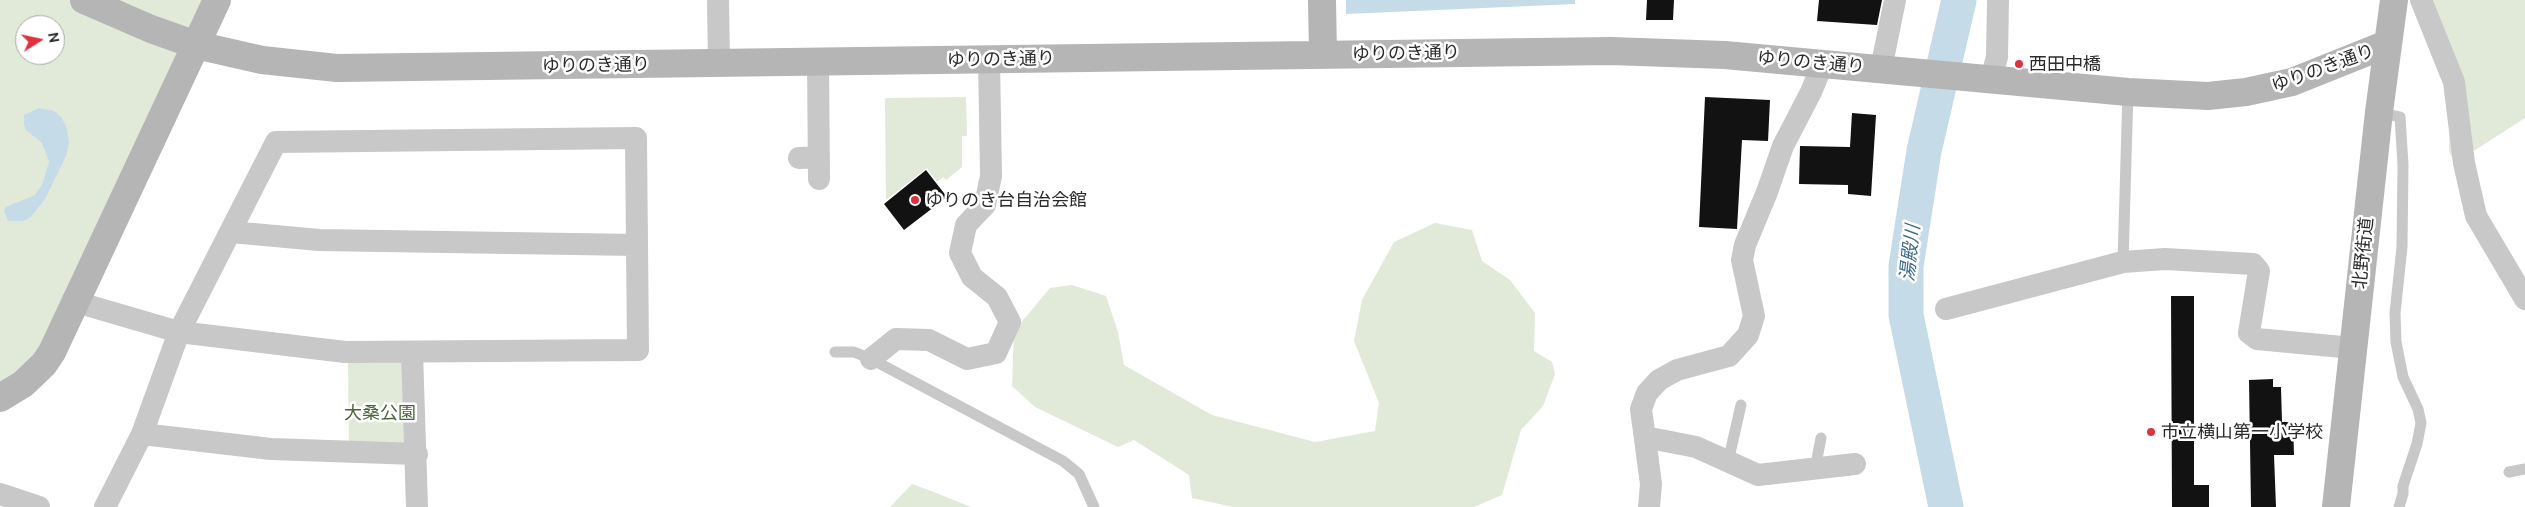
<!DOCTYPE html>
<html>
<head>
<meta charset="utf-8">
<style>
	body { margin:0 }
	#map { position:relative; width:2525px; height:507px; overflow:hidden; background:#fff; font-family:Ubuntu,sans-serif }
	canvas { display:block }
	.north { position:absolute; left:15px; top:15px; width:50px; height:50px; box-sizing:border-box; background:#fff; border:1px solid #aaa; border-radius:50%; rotate:80deg; font-size:14px; font-weight:700; line-height:20px; text-align:center; color:#2b2b2b }
	.north::after { content:''; display:block; margin:auto; width:18px; height:22px; background:#dd333f; clip-path:polygon(50% 0,100% 100%,50% 72%,0 100%) }
</style>
</head>
<body>
<div id="map">
<canvas width="2525" height="507"></canvas>
<div class="north">N</div>
</div>
<script>
const g = document.querySelector('canvas').getContext('2d');
g.lineJoin = 'round';
function paint(path, color) {
  g.fillStyle = color;
  g.fill(path, 'evenodd');
}
function toPath(rows) {
  const path = new Path2D();
  for (const r of rows) {
    path.moveTo(r[0], r[1]);
    for (let i = 2; i < r.length; i += 2) path.lineTo(r[i], r[i + 1]);
  }
  return path;
}
function strokePath(path, color, width, dash) {
  g.strokeStyle = color;
  g.lineWidth = width;
  g.lineCap = dash ? 'butt' : 'round';
  g.setLineDash(dash || []);
  g.stroke(path);
}
function drawText(font, color, halo, rows, align = 'center') {
  g.font = font + ' Ubuntu,"Noto Sans JP",sans-serif';
  g.lineWidth = 5;
  g.setLineDash([]);
  g.textBaseline = 'middle';
  g.strokeStyle = halo;
  g.fillStyle = color;
  for (const [text, x, y, turn = 0] of rows) {
    g.save();
    g.translate(x, y);
    g.rotate((+turn || 0) * Math.PI / 180);
    g.textAlign = isNaN(turn) ? turn : align;
    if (halo) g.strokeText(text, 0, 0);
    g.fillText(text, 0, 0);
    g.restore();
  }
}
paint(toPath([
	[0,0,205,0,42,351,0,386],
	[25,25,55,25,55,55,25,55],
	[2417,0,2525,0,2525,118,2455,163,2449,151,2451,79],
	[966,97,967,136,962,136,962,167,946,180,943,177,937,182,927,168,886,200,885,98],
	[1435,223,1472,230,1482,261,1510,280,1535,313,1534,351,1552,362,1555,374,1543,406,1521,430,1502,495,1474,507,1233,507,1192,498,1189,475,1134,440,1118,447,1035,407,1012,386,1014,331,1050,288,1072,285,1106,296,1118,332,1124,365,1212,415,1315,442,1375,431,1379,403,1354,341,1362,300,1394,242],
	[409,357,414,451,349,448,348,358],
	[912,484,939,494,971,507,890,507]
]), '#e1e9d9');
paint(toPath([
	[1346,0,1575,0,1575,4,1346,14],
	[39,108,54,111,62,118,67,129,69,142,66,156,45,199,31,217,23,221,8,221,4,210,6,207,35,195,42,185,49,162,42,143,26,130,24,125,24,115]
]), '#c5dbe8');
strokePath(toPath([
	[1946,507,1906,315,1906,266,1924,151,1959,0]
]), '#c5dbe8', 35);
paint(toPath([
	[1647,0,1674,0,1673,20,1646,20],
	[1819,0,1882,0,1877,25,1817,21],
	[1705,97,1770,100,1768,141,1742,140,1737,229,1699,227],
	[1852,113,1876,115,1871,196,1848,194,1848,185,1799,184,1800,146,1850,147],
	[926,170,947,197,904,230,884,204],
	[2171,296,2194,296,2194,485,2209,485,2209,507,2172,507],
	[2273,379,2273,387,2281,387,2282,422,2293,422,2294,455,2274,455,2276,507,2251,507,2249,380]
]), '#121212');
strokePath(toPath([
	[2379,112,2400,117,2403,165,2402,247,2395,313,2396,342,2403,377,2418,409,2421,423,2417,444,2403,486,2403,494,2399,507],
	[2123,262,2128,92],
	[835,352,854,352,871,359,1063,461,1079,474,1094,507],
	[1728,462,1741,405],
	[1815,469,1821,438],
	[2509,472,2525,469]
]), '#c8c8c8', 11);
strokePath(toPath([
	[718,0,719,63],
	[2421,0,2454,82,2464,163,2476,216,2525,299],
	[818,61,819,179],
	[1881,69,1895,0],
	[1991,79,1997,57,1998,0],
	[799,158,819,157],
	[231,232,319,240,636,245],
	[76,302,179,332,345,352,638,350,636,138,276,142,179,332,142,434,105,507],
	[1946,309,2123,262,2165,259,2253,264,2259,271,2249,333,2257,339,2353,348],
	[412,352,417,507],
	[871,359,896,339,929,340,967,359,996,353,1010,322,997,297,972,277,960,253,966,225,985,205,991,176,989,59],
	[142,434,271,449,417,454],
	[1645,437,1696,447,1758,475,1855,464],
	[0,494,39,507],
	[1649,507,1651,484,1641,409,1647,393,1659,380,1677,370,1729,356,1748,335,1754,316,1742,260,1745,245,1767,192,1783,146,1811,92,1823,63]
]), '#c8c8c8', 22);
strokePath(toPath([
	[84,0,151,29,196,45,262,60,337,68,1611,51,1725,55,2128,92,2208,96,2246,92,2292,82,2387,44],
	[1322,0,1323,54],
	[0,398,23,384,44,364,52,352,217,0],
	[2336,507,2379,112,2394,0]
]), '#b5b5b5', 28);
for (const [x, y, r, color] of [
	[2019,64,5,"#dd333f"],
	[915,200,5,"#dd333f"],
	[2151,432,5,"#dd333f"]
]) {
  const dot = new Path2D();
  dot.arc(x, y, r, 0, 2 * Math.PI);
  g.fillStyle = color;
  g.fill(dot);
  strokePath(dot, '#fff', 2);
}
drawText('18px', '#2b2b2b', '#fff', [
	["ゆりのき通り",1406,53,-1],
	["ゆりのき通り",1001,59,-1],
	["ゆりのき通り",1811,62,5],
	["ゆりのき通り",596,65,-1],
	["ゆりのき通り",2323,68,-20],
	["北野街道",2363,253,-84]
]);
drawText('18px', '#2b2b2b', '#fff', [
	["西田中橋",2029,64],
	["ゆりのき台自治会館",925,200],
	["市立横山第一小学校",2161,432]
], 'left');
drawText('18px', '#4e653b', '#fff', [
	["大桑公園",380,413]
]);
drawText('italic 19px', '#3e6b89', '#fff', [
	["湯殿川",1910,253,-84]
]);
</script>
</body>
</html>
